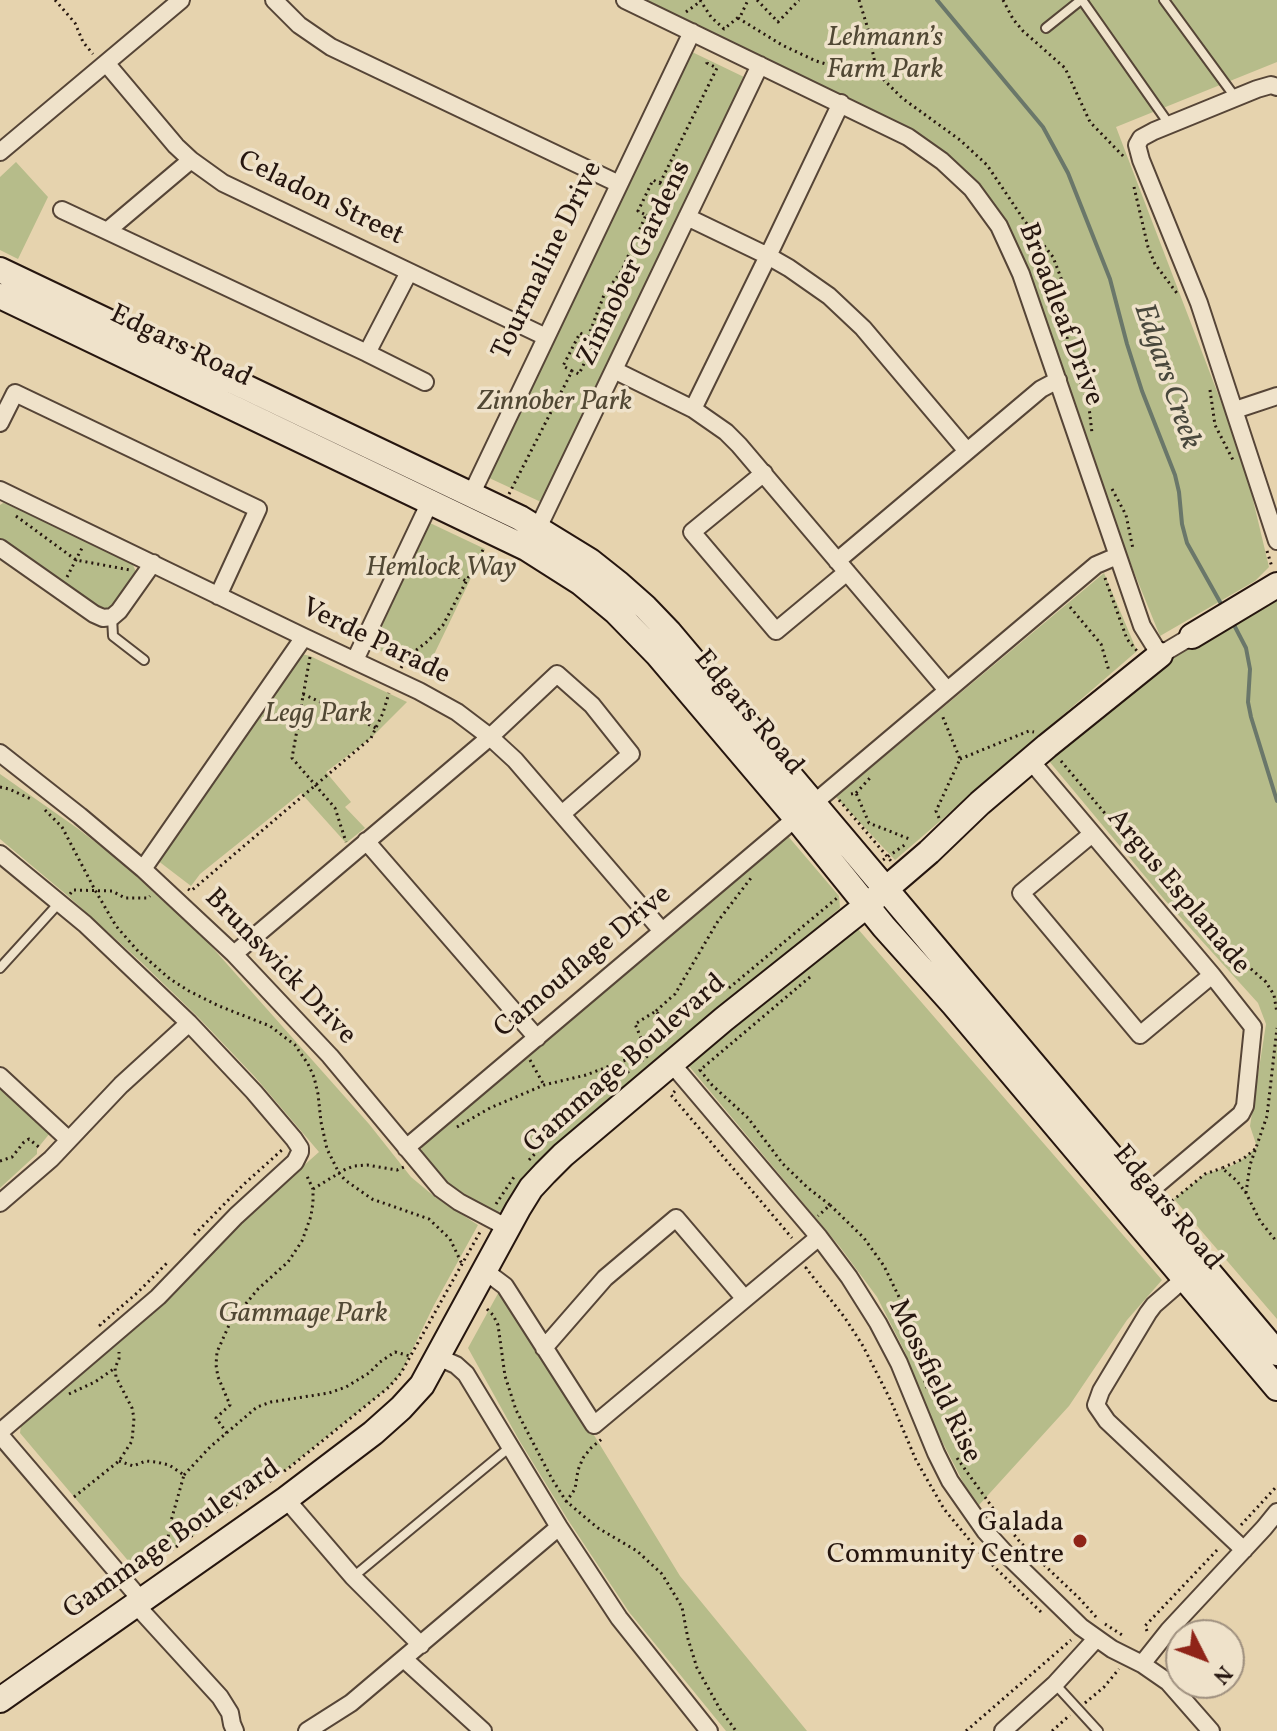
<!DOCTYPE html>
<html>
<head>
<meta charset="utf-8">
<style>
	body { margin:0 }
	#map { position:relative; width:1277px; height:1731px; overflow:hidden; background:#e6d3ae; font-family:Vollkorn,serif }
	canvas { display:block }
	.north { position:absolute; left:1165px; top:1619px; width:80px; height:80px; box-sizing:border-box; background:#efe2ca; border:2px solid #9f907f; border-radius:50%; rotate:132deg; font-size:22px; font-weight:700; line-height:32px; text-align:center; color:#26160f }
	.north::after { content:''; display:block; margin:auto; width:28px; height:36px; background:#8f2418; clip-path:polygon(50% 0,100% 100%,50% 72%,0 100%) }
</style>
</head>
<body>
<div id="map">
<canvas width="1277" height="1731"></canvas>
<div class="north">N</div>
</div>
<script>
const g = document.querySelector('canvas').getContext('2d');
g.lineJoin = 'round';
function paint(path, color) {
  g.fillStyle = color;
  g.fill(path, 'evenodd');
}
function toPath(rows) {
  const path = new Path2D();
  for (const r of rows) {
    path.moveTo(r[0], r[1]);
    for (let i = 2; i < r.length; i += 2) path.lineTo(r[i], r[i + 1]);
  }
  return path;
}
function strokePath(path, color, width, dash) {
  g.strokeStyle = color;
  g.lineWidth = width;
  g.lineCap = dash ? 'butt' : 'round';
  g.setLineDash(dash || []);
  g.stroke(path);
}
function drawText(font, color, halo, rows, align = 'center') {
  g.font = font + ' Vollkorn,serif';
  g.lineWidth = 7;
  g.setLineDash([]);
  g.textBaseline = 'middle';
  g.strokeStyle = halo;
  g.fillStyle = color;
  for (const [text, x, y, turn = 0] of rows) {
    g.save();
    g.translate(x, y);
    g.rotate((+turn || 0) * Math.PI / 180);
    g.textAlign = isNaN(turn) ? turn : align;
    if (halo) g.strokeText(text, 0, 0);
    g.fillText(text, 0, 0);
    g.restore();
  }
}
paint(toPath([
	[648,0,1277,0,1277,62,1116,127,1244,462,1269,567,1255,581,1160,636,1125,550,1068,395,1031,280,947,156,649,7],
	[690,51,744,77,541,502,487,477],
	[16,162,48,197,18,259,0,250,0,177],
	[3,503,9,504,128,561,133,565,136,572,133,580,111,610,104,611,97,609,0,541,0,505],
	[430,523,485,549,426,671,372,647],
	[1104,573,1137,651,895,860,836,797],
	[1277,594,1277,1319,1174,1199,1205,1174,1231,1166,1243,1159,1257,1147,1250,1126,1266,1024,1258,1003,1163,898,1049,761,1175,655],
	[302,654,310,656,407,702,371,738,326,772,351,802,345,807,365,828,346,843,301,793,200,874,191,886,157,860],
	[0,774,77,828,138,875,153,892,203,937,369,1124,411,1177,435,1197,478,1225,434,1305,401,1373,389,1387,290,1466,211,1524,166,1554,136,1570,20,1433,21,1425,148,1316,180,1286,248,1215,319,1152,255,1077,197,1016,141,962,68,896,0,839],
	[787,835,839,896,840,908,679,1045,509,1208,496,1213,445,1182,423,1154,421,1151,423,1141],
	[858,929,1162,1280,1127,1320,1069,1406,979,1505,964,1484,929,1416,905,1352,877,1297,840,1247,688,1065],
	[0,1087,50,1133,37,1149,37,1154,0,1188],
	[501,1288,597,1440,680,1576,807,1731,726,1731,629,1612,568,1520,519,1440,468,1348]
]), '#b6bc8a');
strokePath(toPath([
	[937,0,1043,127,1068,173,1110,279,1127,344,1142,391,1175,475,1179,492,1182,524,1187,543,1224,609],
	[1233,623,1246,648,1250,669,1248,702,1251,717,1277,801]
]), '#6a776a', 4);
const lane = toPath([
	[1082,0,1169,124],
	[1164,0,1235,97],
	[1046,28,1081,0],
	[112,617,113,636,144,660],
	[0,968,59,903],
	[353,1577,510,1447],
	[1055,1684,1098,1731]
]);
const street = toPath([
	[274,0,299,25,331,47,619,184],
	[625,0,908,137,942,161,972,189,999,226,1021,274,1142,626,1160,655,1192,636],
	[106,63,176,146,191,160,223,183,546,337],
	[1277,87,1271,85,1257,89,1154,131,1141,138,1137,145,1141,160,1199,303,1277,541],
	[0,152,181,0],
	[191,160,107,231,367,353,409,272],
	[62,210,107,231],
	[687,217,768,256,789,268,829,296,863,328,967,451],
	[367,353,425,382],
	[614,370,693,409,726,432,739,445,947,690],
	[693,409,768,256,841,103],
	[1235,410,1277,396],
	[0,423,15,393,258,509,218,596],
	[764,473,692,532,776,631,847,572],
	[0,490,304,637,419,691,457,712,490,737,515,760,662,931],
	[471,495,692,32],
	[538,528,760,65],
	[0,548,94,614,103,618,112,617,119,611,153,563],
	[837,561,1041,389,1058,380],
	[355,660,430,502],
	[0,753,80,816,143,869,234,954,330,1056,441,1189,459,1202,508,1228],
	[1030,760,1212,975,1253,1027,1245,1106,1241,1114,1138,1201],
	[814,803,1096,565,1117,556],
	[1092,834,1021,893,1140,1035,1212,975],
	[366,841,537,1038],
	[0,854,85,924,189,1023,254,1092,294,1139,300,1148,300,1152,295,1162,236,1216,158,1297,0,1432],
	[143,869,304,637],
	[234,954,490,737,557,674,592,705,631,754,563,813],
	[672,1064,819,1237,849,1277,878,1323,899,1363,936,1453,950,1481,985,1531,1005,1553,1081,1627,1112,1649,1142,1664,1168,1682,1211,1731],
	[0,1076,69,1140],
	[406,1148,796,818],
	[0,1203,51,1159,121,1085,189,1023],
	[485,1271,505,1286,594,1425,819,1237],
	[1185,1278,1154,1305,1148,1313,1101,1391,1096,1405,1107,1421,1244,1550],
	[544,1348,605,1278,676,1218,745,1299],
	[438,1357,456,1365,466,1374,559,1527,619,1618,709,1731],
	[0,1435,142,1601],
	[286,1499,353,1577,421,1645],
	[136,1605,220,1697,230,1713,232,1724,235,1731],
	[404,1659,483,1731],
	[1142,1664,1169,1630,1264,1528,1277,1512],
	[307,1731,351,1703,559,1527],
	[1003,1731,1055,1684,1096,1639]
]);
const secondary = toPath([
	[0,270,520,518,590,561,619,584,645,607,669,632,1277,1353],
	[0,296,526,548,581,583,616,612,657,654,796,818,884,927,954,1005,1277,1388],
	[1192,636,1277,585],
	[0,1700,286,1499,373,1433,401,1408,422,1385,518,1209,531,1188,545,1173,563,1155,724,1019,866,906,929,852,980,803,1047,746,1160,655]
]);
strokePath(lane, '#564537', 12);
strokePath(street, '#564537', 20);
strokePath(secondary, '#26160f', 28);
strokePath(toPath([
	[55,0,75,23,83,42,93,54],
	[700,0,711,17,724,29,741,15,748,0],
	[757,0,778,22,799,0],
	[859,0,868,29,877,73,902,98,960,140,987,165,1024,220,1053,257,1061,278,1068,347,1089,407,1092,433],
	[1003,0,1013,19,1023,31,1065,68,1090,122,1125,158],
	[686,12,701,1],
	[738,18,782,45,816,61,846,70,877,73],
	[660,183,717,68,707,63,709,59],
	[1134,187,1148,247,1155,264,1179,296],
	[588,337,604,295,622,270,646,215,638,211,653,180,669,188,654,219,646,215],
	[1210,390,1215,425,1234,462],
	[1112,489,1126,515,1133,549],
	[509,494,572,371,563,366,580,333,595,341,579,374,572,371],
	[16,516,76,560,130,570],
	[1267,551,1272,567],
	[421,557,466,581],
	[67,577,82,548],
	[1105,578,1127,639,1137,651],
	[1070,607,1101,644,1109,671],
	[310,657,292,758,335,808,346,842],
	[401,668,406,658,428,641,443,625,484,548],
	[303,694,376,728],
	[960,759,1029,731,1034,732],
	[1061,761,1165,885,1229,950,1266,982,1274,995,1277,1013],
	[0,787,9,789,33,800],
	[856,793,870,778],
	[851,794,856,793,869,823,912,840],
	[839,800,891,861],
	[45,810,62,827,95,890,116,926,138,951,170,979,189,991,219,1006,270,1026,295,1045,308,1064,314,1077,318,1094,321,1122,327,1149,339,1173,345,1180,372,1199,429,1219,450,1239,462,1264],
	[939,818,936,811,960,759,942,715],
	[883,860,906,844],
	[188,889,191,891,371,738,383,713,389,693],
	[70,894,73,890,112,891,125,898,148,898,150,896],
	[810,977,700,1070,712,1085,748,1118,783,1164,808,1188,830,1205,818,1216],
	[729,988,837,898],
	[656,1011,675,994,718,921,751,878],
	[530,1060,544,1085],
	[675,1091,671,1095,792,1238],
	[457,1127,490,1108,544,1085,586,1075,636,1056,652,1053,641,1038,635,1024,656,1011,662,1019,665,1029,673,1037],
	[1255,1149,1243,1159,1222,1168,1237,1181,1246,1193,1260,1221,1277,1242],
	[529,1160,558,1129,650,1054],
	[0,1161,12,1157,24,1142,29,1139,40,1148],
	[313,1189,344,1170,354,1166,367,1165,397,1170,404,1167],
	[1246,1193,1250,1165,1267,1116,1277,1028],
	[1172,1201,1205,1174,1222,1168],
	[496,1204,514,1177],
	[830,1205,864,1238,884,1266,900,1299,927,1388],
	[194,1235,243,1185,283,1149],
	[807,1267,806,1268,845,1318,863,1346,890,1399,916,1460,944,1509,981,1554,1042,1613],
	[487,1309,493,1315,498,1325,505,1376,516,1410,552,1479,566,1501,587,1519,598,1528,637,1551,662,1574,682,1607,688,1639,697,1668,720,1709,736,1731],
	[101,1326,100,1325,137,1293,169,1261],
	[69,1394,95,1382,115,1368],
	[227,1433,216,1418,230,1405,218,1377,216,1365,217,1352,230,1323,258,1289,288,1262,302,1241,311,1216,313,1202,313,1189,306,1174],
	[957,1458,995,1511,1020,1542,1080,1599,1096,1617],
	[119,1461,133,1466,146,1461,156,1462,169,1465,184,1475,169,1528,167,1552],
	[184,1475,210,1447,257,1407,271,1402,329,1393,346,1387,369,1373,380,1362,395,1352,410,1356],
	[74,1497,119,1461,132,1441,134,1418,132,1408,116,1377,115,1368,119,1359,119,1352],
	[566,1502,575,1489,578,1470,583,1458,591,1448,603,1438],
	[1241,1525,1277,1486],
	[154,1567,166,1554,290,1467,389,1387,401,1373,480,1232],
	[1105,1624,1122,1635],
	[1147,1631,1145,1626,1219,1548],
	[1085,1703,1104,1687,1119,1669],
	[966,1731,1071,1640],
	[1052,1731,1070,1715]
]), '#26160f', 3, [2, 4]);
strokePath(lane, '#efe2ca', 8);
strokePath(street, '#efe2ca', 16);
strokePath(secondary, '#efe2ca', 24);
for (const [x, y, r, color] of [
	[1080,1541,8,"#8f2418"]
]) {
  const dot = new Path2D();
  dot.arc(x, y, r, 0, 2 * Math.PI);
  g.fillStyle = color;
  g.fill(dot);
  strokePath(dot, '#efe2ca', 3);
}
drawText('italic 28px', '#514834', '#efe2ca', [
	["Lehmann’s",885,40],
	["Farm Park",885,72],
	["Zinnober Park",555,404],
	["Hemlock Way",441,570],
	["Legg Park",318,716],
	["Gammage Park",303,1316]
]);
drawText('28px', '#26160f', '#efe2ca', [
	["Celadon Street",320,200,26],
	["Tourmaline Drive",549,261,-64],
	["Zinnober Gardens",636,264,-64],
	["Broadleaf Drive",1059,315,69],
	["Edgars Road",180,348,26],
	["Verde Parade",375,643,26],
	["Edgars Road",747,714,50],
	["Argus Esplanade",1177,893,50],
	["Camouflage Drive",584,963,-40],
	["Brunswick Drive",279,968,46],
	["Gammage Boulevard",626,1065,-41],
	["Edgars Road",1166,1209,50],
	["Mossfield Rise",933,1382,64],
	["Gammage Boulevard",173,1541,-35]
]);
drawText('28px', '#26160f', '#efe2ca', [
	["Galada",1064,1525],
	["Community Centre",1064,1557]
], 'right');
drawText('italic 30px', '#48473c', '#efe2ca', [
	["Edgars Creek",1165,377,71]
]);
</script>
</body>
</html>
